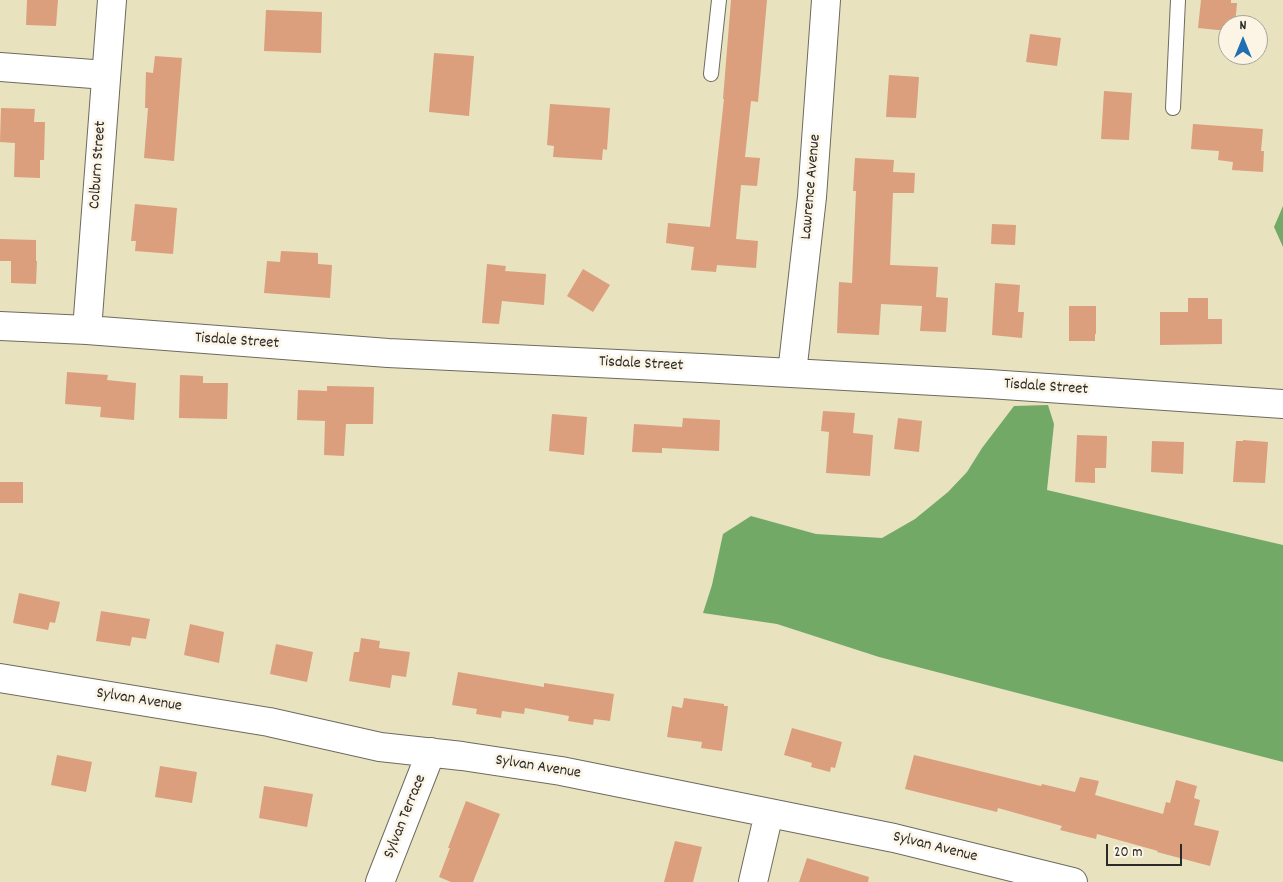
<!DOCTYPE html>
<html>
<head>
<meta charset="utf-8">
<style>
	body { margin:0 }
	#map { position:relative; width:1283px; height:882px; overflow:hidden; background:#e8e2bf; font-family:Dekko,sans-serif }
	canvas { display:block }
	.north { position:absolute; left:1218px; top:15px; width:50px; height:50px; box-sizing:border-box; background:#fcf5e5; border:1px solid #a8a49b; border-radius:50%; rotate:0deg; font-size:14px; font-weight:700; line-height:20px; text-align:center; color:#2b2b2b }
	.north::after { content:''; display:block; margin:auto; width:18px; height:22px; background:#1f6fb2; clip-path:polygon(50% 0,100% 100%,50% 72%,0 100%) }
	.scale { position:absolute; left:1106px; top:844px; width:76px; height:22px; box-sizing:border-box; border:2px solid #2b2b2b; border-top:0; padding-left:6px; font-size:15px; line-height:18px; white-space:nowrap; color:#2b2b2b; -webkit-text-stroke:4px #fcf5e5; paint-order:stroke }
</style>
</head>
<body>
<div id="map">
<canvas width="1283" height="882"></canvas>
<div class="north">N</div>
<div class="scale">20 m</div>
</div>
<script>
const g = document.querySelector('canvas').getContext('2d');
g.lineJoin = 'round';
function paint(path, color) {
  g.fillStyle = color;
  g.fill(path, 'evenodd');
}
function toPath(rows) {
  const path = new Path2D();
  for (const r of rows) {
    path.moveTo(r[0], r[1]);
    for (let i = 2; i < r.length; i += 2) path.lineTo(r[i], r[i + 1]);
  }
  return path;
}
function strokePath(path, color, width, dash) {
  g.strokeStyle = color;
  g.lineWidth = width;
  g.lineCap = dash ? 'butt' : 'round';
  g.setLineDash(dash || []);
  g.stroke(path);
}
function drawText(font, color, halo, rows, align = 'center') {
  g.font = font + ' Dekko,sans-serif';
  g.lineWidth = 5;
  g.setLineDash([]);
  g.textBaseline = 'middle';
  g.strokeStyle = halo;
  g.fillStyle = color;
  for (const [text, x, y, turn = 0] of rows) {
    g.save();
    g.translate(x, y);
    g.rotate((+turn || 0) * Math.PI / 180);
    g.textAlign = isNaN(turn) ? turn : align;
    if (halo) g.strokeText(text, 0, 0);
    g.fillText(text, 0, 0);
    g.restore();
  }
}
paint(toPath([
	[1283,206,1283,247,1274,227],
	[1048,405,1054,424,1047,490,1283,545,1283,762,879,657,777,624,703,613,712,585,723,534,751,516,816,534,882,538,915,519,948,492,967,472,982,448,1014,406]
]), '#72a967');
paint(toPath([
	[27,0,58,0,56,26,26,25],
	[731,0,767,0,758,102,751,101,745,157,760,158,757,186,741,185,736,239,758,241,756,268,717,265,716,272,691,270,694,247,666,243,668,223,710,227,724,99,723,99],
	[1201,0,1231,0,1231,3,1237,3,1235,25,1228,25,1228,31,1198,28],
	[266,10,322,12,321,53,264,51],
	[1030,34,1061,38,1057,66,1026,62],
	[434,53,474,56,469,116,429,112],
	[155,56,182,58,174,161,144,158,148,108,145,108,146,72,153,73],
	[889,75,919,77,916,118,886,117],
	[1104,91,1132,93,1129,140,1101,139],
	[550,104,610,108,607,150,603,149,602,160,553,157,554,146,547,145],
	[1,108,35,109,34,122,45,122,44,160,40,160,40,178,14,177,15,143,0,142],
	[1193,124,1263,129,1261,151,1264,151,1263,172,1232,170,1233,162,1218,160,1219,151,1191,149],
	[855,158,894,160,893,172,915,173,914,193,893,193,890,265,938,267,936,297,948,298,946,332,920,331,922,306,881,304,879,335,837,333,839,282,852,283,856,191,853,191],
	[135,204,177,208,173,254,135,251,136,241,131,241],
	[992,224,1016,225,1015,245,991,244],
	[0,239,36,240,36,261,37,261,36,284,11,283,11,261,0,261],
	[281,251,318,253,318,264,332,265,330,298,264,293,267,261,280,262],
	[487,264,506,266,505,271,546,274,544,305,502,301,499,324,482,323],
	[583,269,610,285,593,312,567,296],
	[995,283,1020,285,1018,312,1024,312,1022,338,992,335],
	[1188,298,1208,298,1208,319,1222,319,1222,344,1160,345,1160,312,1188,312],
	[1069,306,1096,306,1096,334,1095,334,1095,341,1069,341],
	[67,372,108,375,107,380,136,383,134,420,100,417,101,407,65,404],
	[180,375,203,376,203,383,228,383,227,419,179,418],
	[327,386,374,387,373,424,346,424,344,456,324,455,325,421,297,420,298,390,327,391],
	[823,411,855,413,853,433,873,435,870,476,826,473,829,432,821,431],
	[552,414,587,417,584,455,549,451],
	[683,418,720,420,719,451,662,448,662,453,632,452,634,424,682,427],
	[898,418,922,421,919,452,894,449],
	[1077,435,1107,436,1106,468,1095,468,1095,483,1075,482],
	[1243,440,1268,442,1265,483,1233,482,1236,441,1243,441],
	[1152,441,1184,442,1183,474,1151,472],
	[0,482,23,482,23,503,0,503],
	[19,593,60,602,55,623,50,622,48,630,13,623],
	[101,611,150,619,146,639,132,637,130,646,96,641],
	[190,624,224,632,219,663,184,655],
	[361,638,380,641,379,648,410,652,406,677,392,675,390,688,349,681,354,652,359,652],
	[276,644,313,652,307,682,270,674],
	[458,672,544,687,544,683,614,694,610,721,594,719,593,725,568,721,569,716,525,708,524,714,502,711,501,718,476,714,477,709,452,705],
	[684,698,724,704,724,706,728,706,722,751,701,748,702,742,667,737,672,706,682,708],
	[792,728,842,742,835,768,831,767,830,772,811,767,812,763,784,755],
	[57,755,92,762,86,792,51,785],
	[914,755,1041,786,1042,784,1075,792,1080,777,1099,781,1095,795,1163,814,1166,802,1170,803,1176,780,1197,786,1194,798,1200,800,1194,825,1219,831,1210,866,1157,852,1158,851,1097,834,1096,839,1060,830,1062,826,998,808,997,812,905,789],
	[160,766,197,772,192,803,155,797],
	[264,786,313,794,307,827,259,818],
	[466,801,500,814,473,882,451,882,439,877,450,848,448,848],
	[675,841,702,847,693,882,664,882],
	[807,858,869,877,868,882,799,882]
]), '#db9f7e');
const service = toPath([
	[711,74,719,0],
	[1173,108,1178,0]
]);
const minor = toPath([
	[0,67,106,75],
	[0,326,87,330,388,353,701,368,989,384,1283,404],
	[87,330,112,0],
	[792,373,812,197,826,0],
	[0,678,269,722,380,747,462,756,561,771,894,838,1073,882],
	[380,882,431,752],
	[753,882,769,813]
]);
strokePath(service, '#6d6b5f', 16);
strokePath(minor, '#6d6b5f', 30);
strokePath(service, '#fff', 14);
strokePath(minor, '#fff', 28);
drawText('16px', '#2b2b2b', '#fcf5e5', [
	["Colburn Street",99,165,-86],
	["Lawrence Avenue",812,187,-85],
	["Tisdale Street",237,342,4],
	["Tisdale Street",641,365,3],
	["Tisdale Street",1046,388,4],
	["Sylvan Avenue",139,701,9],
	["Sylvan Avenue",538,768,9],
	["Sylvan Terrace",406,817,-68],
	["Sylvan Avenue",935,848,14]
]);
</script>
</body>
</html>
